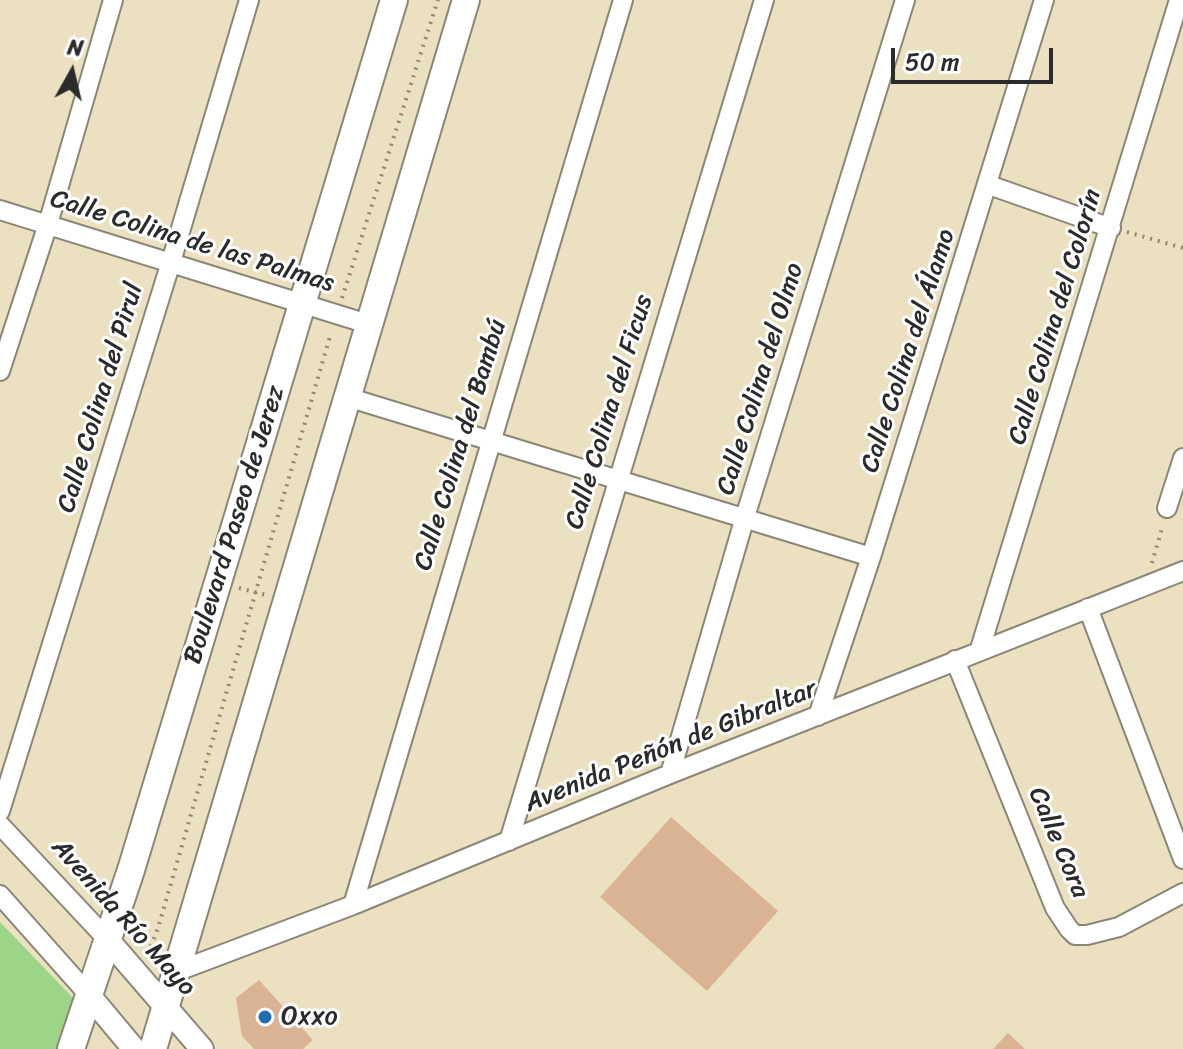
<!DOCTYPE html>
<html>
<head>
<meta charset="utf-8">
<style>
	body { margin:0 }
	#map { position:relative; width:1183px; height:1049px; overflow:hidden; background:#ebe1c0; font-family:Sriracha,sans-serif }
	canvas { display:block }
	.north { position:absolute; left:32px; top:32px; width:80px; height:80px; -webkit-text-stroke:6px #fff; paint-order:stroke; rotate:8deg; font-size:22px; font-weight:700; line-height:32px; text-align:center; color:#2b2b2b }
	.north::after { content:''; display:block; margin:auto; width:28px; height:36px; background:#2b2b2b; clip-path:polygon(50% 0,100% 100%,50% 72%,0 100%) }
	.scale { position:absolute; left:891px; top:48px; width:162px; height:36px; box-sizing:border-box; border:4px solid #2b2b2b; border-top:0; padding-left:10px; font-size:24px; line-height:28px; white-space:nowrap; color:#2b2b2b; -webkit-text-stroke:6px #fff; paint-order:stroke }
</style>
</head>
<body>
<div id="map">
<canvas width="1183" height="1049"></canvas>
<div class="north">N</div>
<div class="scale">50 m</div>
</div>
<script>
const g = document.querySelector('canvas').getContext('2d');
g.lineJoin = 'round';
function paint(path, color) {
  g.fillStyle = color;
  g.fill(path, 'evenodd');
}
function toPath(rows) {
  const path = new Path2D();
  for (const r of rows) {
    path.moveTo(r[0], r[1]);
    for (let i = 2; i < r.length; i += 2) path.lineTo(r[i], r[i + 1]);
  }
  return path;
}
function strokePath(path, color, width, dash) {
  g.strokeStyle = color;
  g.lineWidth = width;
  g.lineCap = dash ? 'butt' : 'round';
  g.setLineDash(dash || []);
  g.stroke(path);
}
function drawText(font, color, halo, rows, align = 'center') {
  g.font = font + ' Sriracha,sans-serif';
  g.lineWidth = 6;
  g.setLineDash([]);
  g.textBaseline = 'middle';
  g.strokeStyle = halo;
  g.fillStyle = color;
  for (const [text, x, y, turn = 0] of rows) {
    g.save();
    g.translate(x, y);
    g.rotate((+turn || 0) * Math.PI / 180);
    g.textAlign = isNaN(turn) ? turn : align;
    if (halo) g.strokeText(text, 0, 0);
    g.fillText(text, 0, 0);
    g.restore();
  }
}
paint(toPath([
	[0,922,75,1000,59,1049,0,1049]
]), '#9cd588');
paint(toPath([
	[671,817,778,911,707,991,600,897],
	[259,980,313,1040,303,1049,254,1049,242,1036,236,998],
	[1008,1033,1025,1049,993,1049]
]), '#d9b394');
const minor = toPath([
	[989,185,1111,228],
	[0,210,368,324],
	[0,371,48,224,113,0],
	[347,397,871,557],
	[1167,508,1183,458],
	[1088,608,1183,859],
	[980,649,1179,0],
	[955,660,1055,908,1069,929,1075,935,1087,935,1119,927,1183,893],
	[818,716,871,557,1044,0],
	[670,774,745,517,905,0],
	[0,811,171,262,249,0],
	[0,825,107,939],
	[509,841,764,0],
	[0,895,88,994],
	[353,905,623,0],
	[178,971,353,905,670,774,1183,571]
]);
const tertiary = toPath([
	[107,939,202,1049],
	[88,994,134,1049]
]);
const secondary = toPath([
	[71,1049,131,870,394,0],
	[153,1049,466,0]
]);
strokePath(minor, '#8b8676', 22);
strokePath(tertiary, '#8b8676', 26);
strokePath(secondary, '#8b8676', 30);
strokePath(toPath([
	[1127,232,1183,248],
	[342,298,438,0],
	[1152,563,1163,525],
	[239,588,266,595],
	[148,954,158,928,331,333]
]), '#8b8676', 4, [2, 6]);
strokePath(minor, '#fff', 18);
strokePath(tertiary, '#fff', 22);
strokePath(secondary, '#fff', 26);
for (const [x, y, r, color] of [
	[265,1017,8,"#1f6fb2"]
]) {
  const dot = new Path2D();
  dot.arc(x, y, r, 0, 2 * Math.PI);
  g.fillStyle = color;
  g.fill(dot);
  strokePath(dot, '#fff', 3);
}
drawText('26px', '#2b2b2b', '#fff', [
	["Calle Colina de las Palmas",192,242,17],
	["Calle Colina del Colorín",1056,317,-73],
	["Calle Colina del Álamo",909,351,-72],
	["Calle Colina del Olmo",761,379,-73],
	["Calle Colina del Pirul",101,398,-73],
	["Calle Colina del Ficus",610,412,-73],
	["Calle Colina del Bambú",461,445,-73],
	["Boulevard Paseo de Jerez",235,525,-73],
	["Avenida Peñón de Gibraltar",671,747,-22],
	["Calle Cora",1058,843,67],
	["Avenida Río Mayo",123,918,48]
]);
drawText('26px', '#2b2b2b', '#fff', [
	["Oxxo",281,1017]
], 'left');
</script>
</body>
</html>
